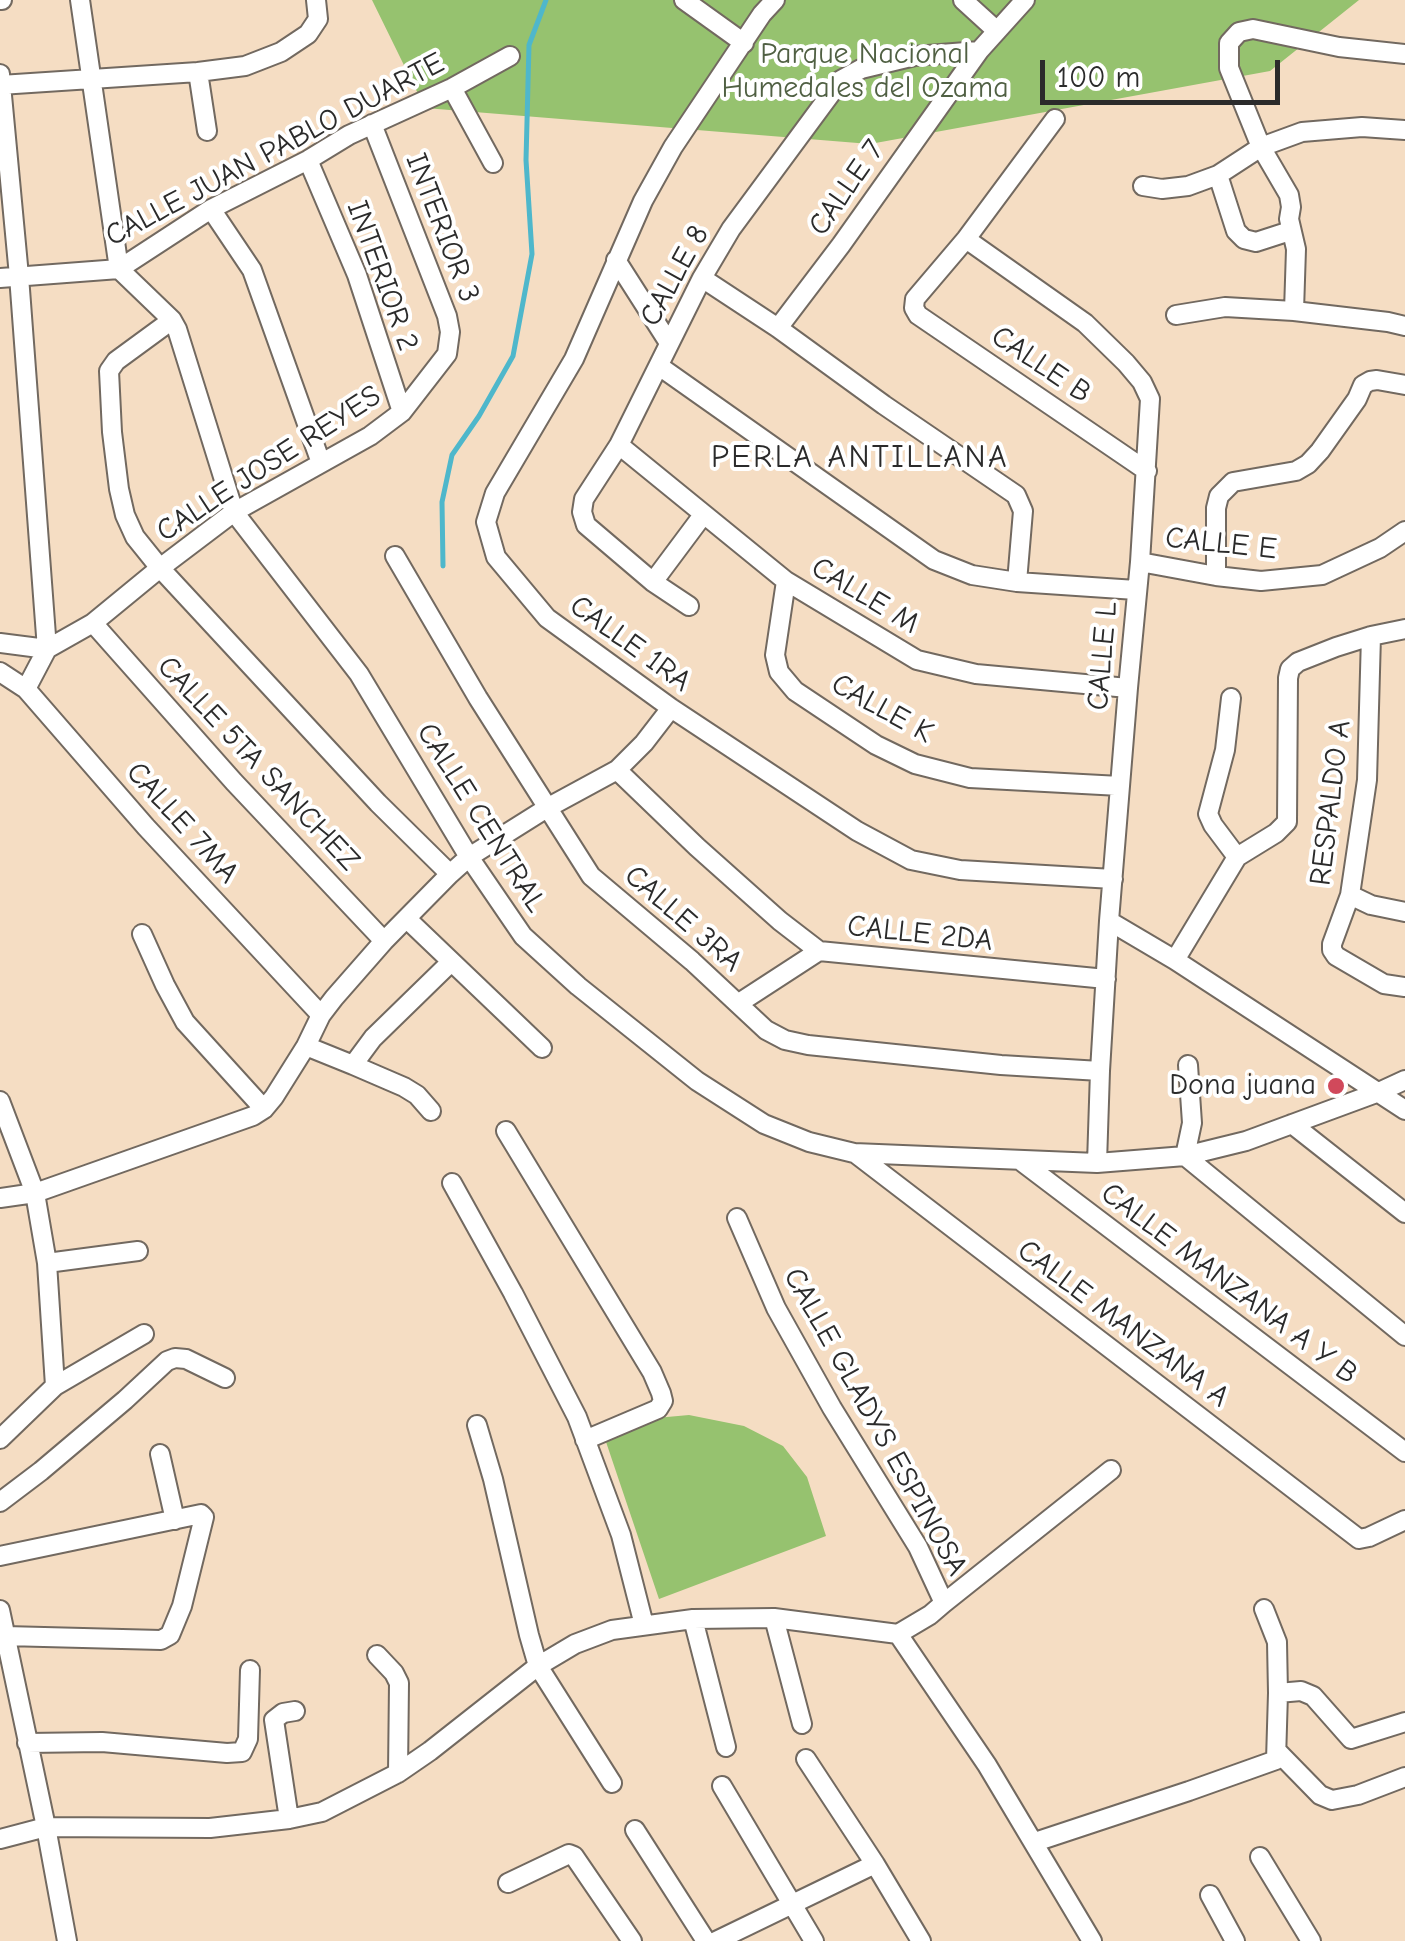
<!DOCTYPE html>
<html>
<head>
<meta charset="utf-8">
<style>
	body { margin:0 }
	#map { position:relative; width:1405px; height:1941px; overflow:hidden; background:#f5ddc3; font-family:"Comic Neue",sans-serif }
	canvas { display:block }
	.scale { position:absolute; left:1040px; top:60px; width:240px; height:45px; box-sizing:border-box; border:5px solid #2b2b2b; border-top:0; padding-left:12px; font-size:30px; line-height:35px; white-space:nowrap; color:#2b2b2b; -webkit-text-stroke:8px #fff; paint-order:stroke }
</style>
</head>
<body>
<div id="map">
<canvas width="1405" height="1941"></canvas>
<div class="scale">100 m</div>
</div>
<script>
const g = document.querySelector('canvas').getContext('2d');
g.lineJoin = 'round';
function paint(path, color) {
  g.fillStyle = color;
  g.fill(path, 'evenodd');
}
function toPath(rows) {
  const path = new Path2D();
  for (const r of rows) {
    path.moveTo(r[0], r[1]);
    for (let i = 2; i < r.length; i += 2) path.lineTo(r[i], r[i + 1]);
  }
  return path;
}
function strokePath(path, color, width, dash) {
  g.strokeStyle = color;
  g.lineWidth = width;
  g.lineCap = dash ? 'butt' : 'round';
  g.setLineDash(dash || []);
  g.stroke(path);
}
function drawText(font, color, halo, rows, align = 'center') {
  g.font = font + ' "Comic Neue",sans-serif';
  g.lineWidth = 8;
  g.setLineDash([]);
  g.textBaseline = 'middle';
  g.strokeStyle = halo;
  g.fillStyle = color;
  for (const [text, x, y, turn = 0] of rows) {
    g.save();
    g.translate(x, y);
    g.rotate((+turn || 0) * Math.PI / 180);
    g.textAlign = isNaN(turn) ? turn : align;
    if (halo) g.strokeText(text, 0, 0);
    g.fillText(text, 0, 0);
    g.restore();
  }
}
paint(toPath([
	[372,0,1359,0,1270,71,870,144,425,108],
	[689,1415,744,1426,783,1446,807,1477,826,1536,659,1599,603,1433,656,1418]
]), '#96c26f');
strokePath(toPath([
	[443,566,442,502,452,455,479,416,513,356,532,254,526,160,529,45,546,0]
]), '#4eb7cb', 5);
const street = toPath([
	[0,0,2,0],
	[80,0,119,269,172,320,177,329,234,512,359,674,469,857,523,936,578,986,697,1081,764,1124,809,1142,854,1153,1097,1163,1185,1156,1246,1141,1379,1092,1405,1080],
	[684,0,744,43],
	[775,0,762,14,673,147,643,201,574,359,495,493,486,522,496,557,547,618,671,708,857,831,911,860,960,870,1113,879],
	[963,0,997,31],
	[198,72,207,131],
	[0,74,19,276,47,649,0,643],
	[0,85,198,72,245,66,281,52,308,34,318,19,316,0],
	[452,88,493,163],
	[1055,119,966,239,915,299,914,308,918,315,1147,471],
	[308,160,357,275,402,412],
	[1218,175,1236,231,1244,239,1256,242,1290,231],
	[1143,186,1162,189,1188,186,1218,175,1261,147,1302,132,1362,127,1405,130],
	[211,209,252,270,321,463],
	[966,239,1085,323,1126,363,1142,382,1150,399,1140,562,1128,688,1109,921,1100,1071,1097,1163],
	[616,260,669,343],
	[0,278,119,269,211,209,308,160,349,135,452,88,510,56],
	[702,278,778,328,884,405,1016,495,1023,511,1017,582],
	[1294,311,1296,249,1289,219,1291,207,1289,195,1261,147,1229,68,1229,43,1239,32,1253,29,1339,47,1405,54],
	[1176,315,1225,307,1294,311,1388,322,1405,326],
	[172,320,116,361,109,371,112,432,119,489,125,515,135,537,160,568,378,803,450,874],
	[778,328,841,245,979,51,1025,0],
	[659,366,934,560,972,575,1017,582,1136,590],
	[619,445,786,581,917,660,976,674,1128,688],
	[395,556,478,698,591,876,692,961,766,1030,785,1040,808,1045,1001,1065,1100,1071],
	[1140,562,1216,576,1261,581,1322,575,1380,548,1405,531],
	[1216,576,1216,508,1219,496,1233,482,1296,471,1308,464,1320,451,1357,399,1363,385,1370,381,1377,380,1405,385],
	[786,581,775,655,779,672,795,691,876,745,915,764,970,778,1120,786],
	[653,582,703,515],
	[689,606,653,582,586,525,582,512,584,499,619,445,702,278,731,229,841,80,861,69,915,56,979,51],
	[93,623,234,782,384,941],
	[1371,636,1367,780,1350,895,1332,944,1332,950,1336,956,1384,984,1405,987],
	[0,672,26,689,146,827,321,1015],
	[26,689,47,649,93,623,160,568,234,512,370,436,402,412,447,354,450,332,447,316,372,124],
	[1231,698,1225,750,1208,814,1213,825,1237,857],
	[617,770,697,847,780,921,819,951,1106,979],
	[1350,895,1371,905,1405,912],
	[407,919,542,1048],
	[1109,921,1175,960,1405,1110],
	[142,934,165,985,185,1022,264,1109],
	[1175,960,1237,857,1276,833,1287,822,1288,678,1290,669,1298,662,1336,647,1371,636,1405,629],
	[739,1003,819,951],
	[306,1046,353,1065,373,1038,451,962],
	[353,1065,404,1087,417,1095,431,1111],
	[1188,1065,1192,1123,1185,1156,1405,1336],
	[0,1101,35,1193,47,1263,55,1386,0,1439],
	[1292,1124,1405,1213],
	[506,1131,652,1372,661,1393,663,1401,658,1409,585,1440],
	[855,1153,1359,1539,1369,1537,1405,1520],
	[1021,1161,1405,1452],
	[452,1183,513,1293,577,1417,621,1535,644,1625],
	[0,1198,35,1193,253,1116,264,1109,274,1097,306,1046,321,1015,334,998,384,941,450,874,469,857,547,808,617,770,644,743,671,708],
	[47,1263,138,1251],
	[55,1386,144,1334],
	[477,1425,493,1479,529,1635,538,1666,612,1783],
	[160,1454,175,1520],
	[0,1502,41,1471,125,1400,167,1361,175,1358,186,1359,225,1378],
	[0,1556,201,1514,204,1517,182,1606,170,1635,161,1640,5,1636],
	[944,1603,1111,1470],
	[0,1610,46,1827,67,1941],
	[774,1618,802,1724],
	[693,1619,726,1747],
	[898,1634,987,1765,1092,1941],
	[377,1655,394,1673,399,1683,398,1773],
	[1278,1693,1301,1691,1313,1696,1351,1739,1405,1722],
	[27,1743,102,1742,227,1753,242,1752,248,1739,250,1670],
	[1277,1751,1320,1795,1332,1800,1358,1795,1405,1777],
	[806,1759,875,1864,921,1941],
	[722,1786,814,1941],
	[289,1819,274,1720,283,1713,295,1711],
	[635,1830,706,1941],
	[0,1839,46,1827,210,1828,289,1819,322,1812,398,1773,430,1751,538,1666,575,1644,612,1630,693,1619,774,1618,898,1634,930,1615,944,1603,918,1547,832,1408,776,1308,737,1218],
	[1035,1842,1189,1791,1276,1760,1278,1693,1277,1642,1264,1609],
	[1260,1857,1311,1941],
	[508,1883,569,1854,574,1856,632,1941],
	[1210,1895,1235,1941],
	[716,1941,875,1864]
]);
strokePath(street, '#726960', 22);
strokePath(street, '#fff', 18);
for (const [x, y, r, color] of [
	[1336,1086,10,"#d1495b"]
]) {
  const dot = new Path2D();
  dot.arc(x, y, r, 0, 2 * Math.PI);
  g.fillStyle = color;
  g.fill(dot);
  strokePath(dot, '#fff', 4);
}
drawText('30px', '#506043', '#fff', [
	["Parque Nacional",865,55],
	["Humedales del Ozama",865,89]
]);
drawText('30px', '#2b2b2b', '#fff', [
	["CALLE JUAN PABLO DUARTE",275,150,-28],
	["CALLE 7",847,188,-55],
	["INTERIOR 3",442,228,69],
	["INTERIOR 2",382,276,70],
	["CALLE 8",675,276,-61],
	["CALLE B",1041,365,34],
	["CALLE JOSE REYES",269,464,-33],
	["CALLE E",1221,544,6],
	["CALLE M",865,596,31],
	["CALLE 1RA",630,644,36],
	["CALLE L",1103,656,-85],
	["CALLE K",882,709,29],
	["CALLE 5TA SANCHEZ",258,764,47],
	["RESPALDO A",1331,803,-83],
	["CALLE CENTRAL",481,818,58],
	["CALLE 7MA",182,823,48],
	["CALLE 3RA",683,919,41],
	["CALLE 2DA",920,934,6],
	["CALLE MANZANA A Y B",1229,1284,37],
	["CALLE MANZANA A",1123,1324,37],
	["CALLE GLADYS ESPINOSA",875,1422,61]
]);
drawText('30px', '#2b2b2b', '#fff', [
	["Dona juana",1316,1086]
], 'right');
g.letterSpacing = '2.5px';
drawText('32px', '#2b2b2b', '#fff', [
	["PERLA ANTILLANA",860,458]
]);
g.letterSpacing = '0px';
</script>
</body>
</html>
